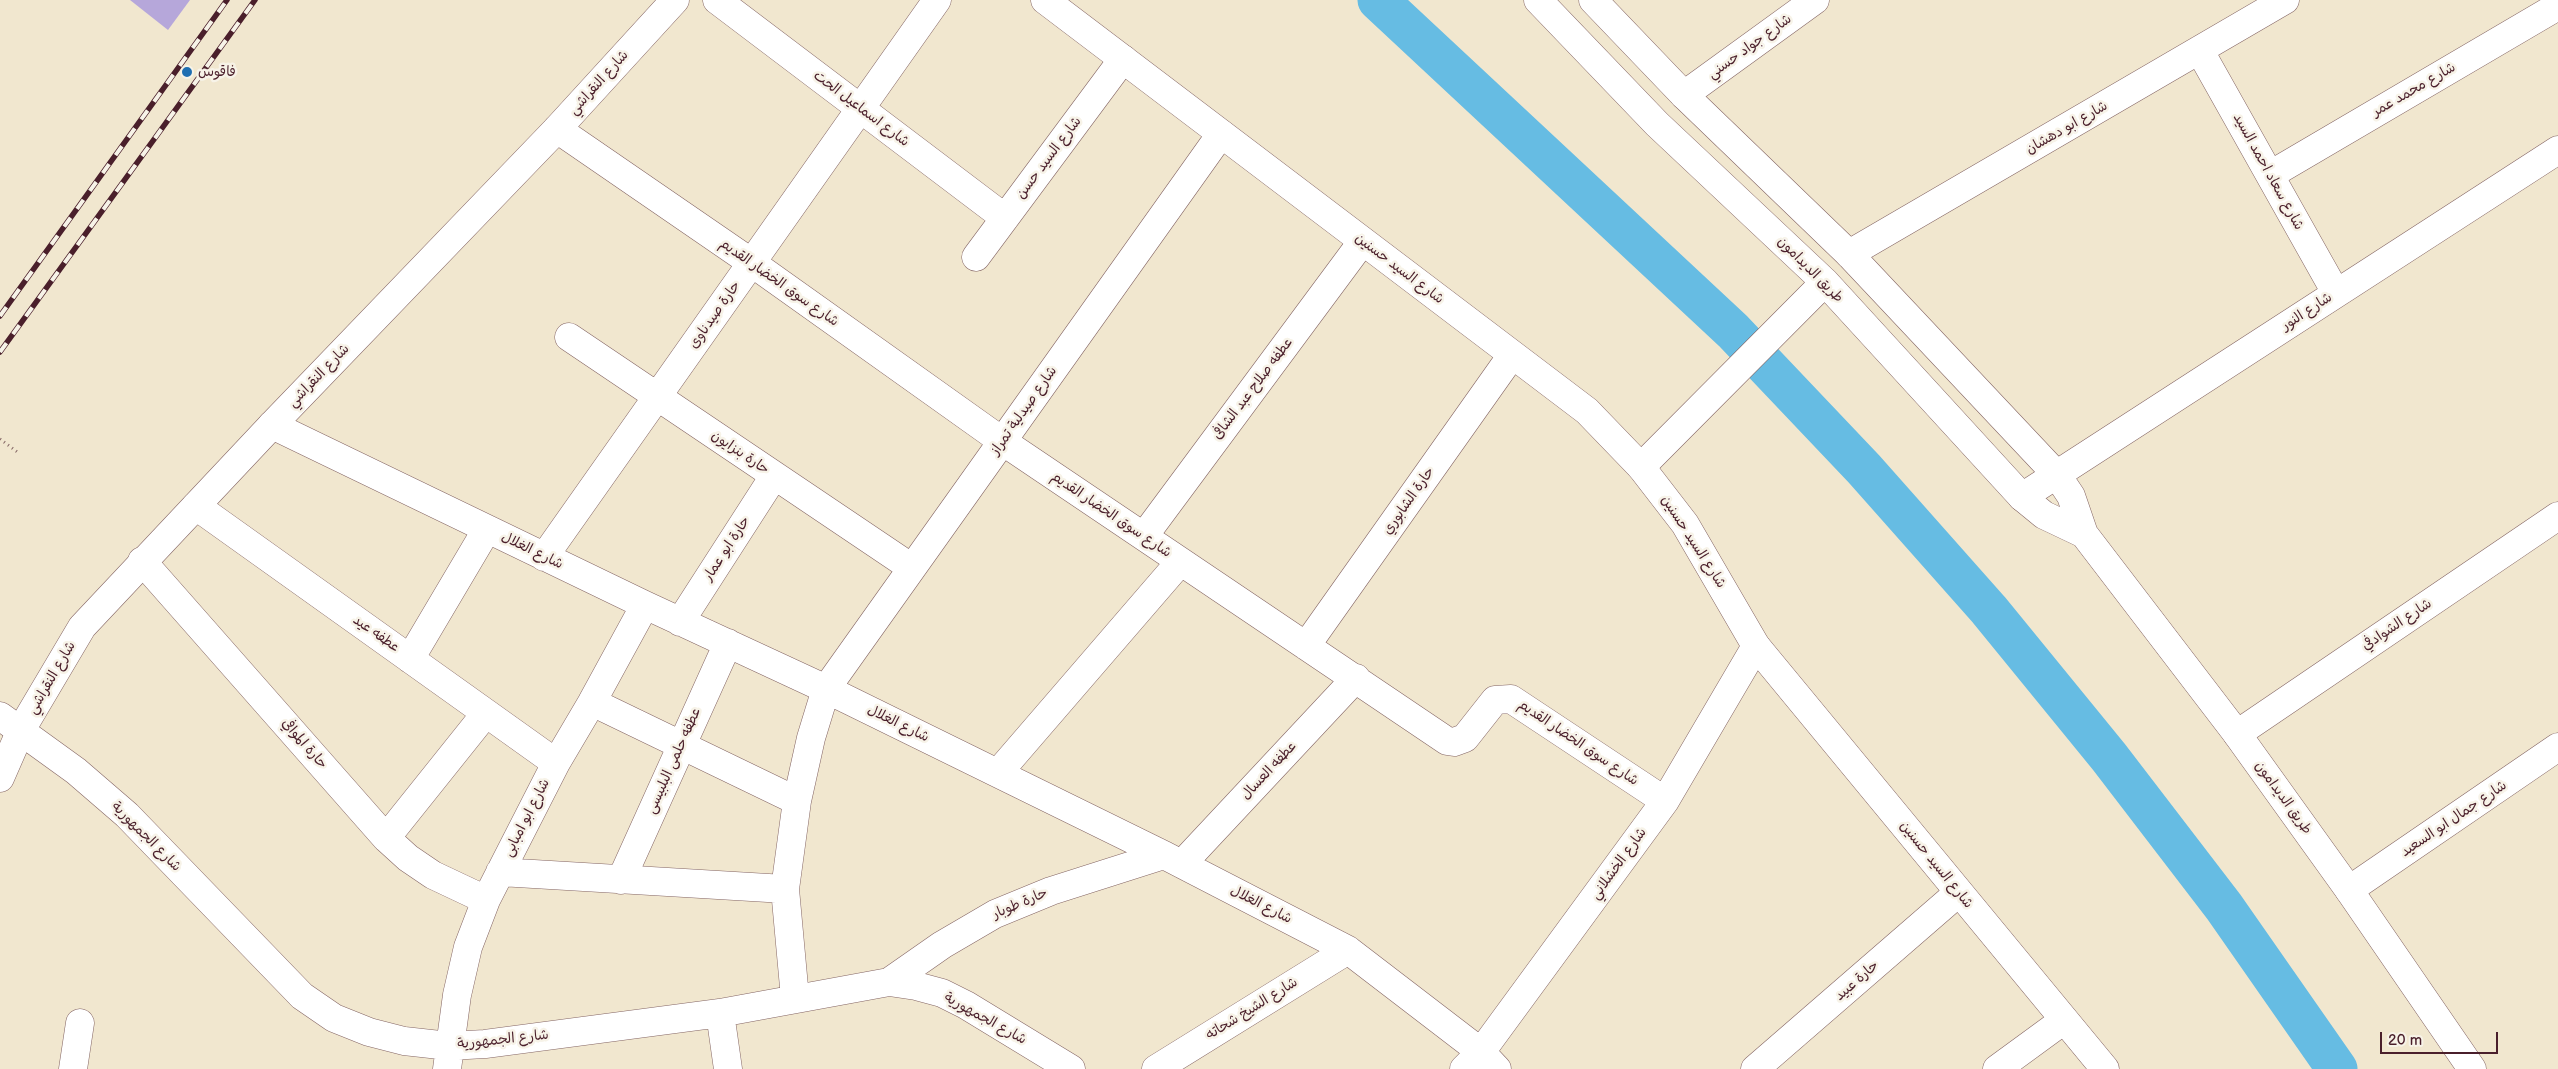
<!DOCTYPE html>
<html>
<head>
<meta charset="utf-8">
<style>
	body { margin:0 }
	#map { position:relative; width:2558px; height:1069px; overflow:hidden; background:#f1e7cf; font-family:"Balsamiq Sans",sans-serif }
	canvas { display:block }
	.scale { position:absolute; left:2380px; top:1032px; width:118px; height:22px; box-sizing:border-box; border:2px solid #4a1f2b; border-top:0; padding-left:6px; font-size:15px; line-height:18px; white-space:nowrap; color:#4a1f2b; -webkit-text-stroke:4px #f7f3e8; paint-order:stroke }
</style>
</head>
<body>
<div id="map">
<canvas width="2558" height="1069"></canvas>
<div class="scale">20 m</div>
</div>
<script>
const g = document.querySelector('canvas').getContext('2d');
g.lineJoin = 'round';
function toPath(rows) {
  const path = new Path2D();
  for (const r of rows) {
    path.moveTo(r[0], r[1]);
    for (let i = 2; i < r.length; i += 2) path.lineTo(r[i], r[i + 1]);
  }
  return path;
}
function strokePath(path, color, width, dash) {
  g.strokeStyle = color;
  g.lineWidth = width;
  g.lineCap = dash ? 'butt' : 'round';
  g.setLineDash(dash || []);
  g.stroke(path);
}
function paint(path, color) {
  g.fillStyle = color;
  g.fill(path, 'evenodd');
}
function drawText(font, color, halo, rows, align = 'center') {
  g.font = font + ' "Balsamiq Sans","Playpen Sans Arabic",sans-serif';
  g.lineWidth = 5;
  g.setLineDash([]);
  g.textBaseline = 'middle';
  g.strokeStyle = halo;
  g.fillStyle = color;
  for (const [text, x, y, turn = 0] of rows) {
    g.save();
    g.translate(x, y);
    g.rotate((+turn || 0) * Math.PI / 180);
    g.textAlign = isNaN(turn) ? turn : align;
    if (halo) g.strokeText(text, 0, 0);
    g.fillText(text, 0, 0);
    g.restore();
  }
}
strokePath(toPath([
	[1378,0,1733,331,1864,469,1989,610,2109,757,2224,907,2337,1069]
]), '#66bce3', 41);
paint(toPath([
	[130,0,190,0,168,30]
]), '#b6a7da');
const minor = toPath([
	[717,0,1005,218],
	[2200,51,2336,293],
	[1684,95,1815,0],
	[557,129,752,263,1002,441,1447,741,1454,742,1465,738,1495,700,1511,699,1665,801],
	[2270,175,2558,6],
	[1849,254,2285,0],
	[976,257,1123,59],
	[569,337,912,568],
	[272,425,645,605,826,689,1164,855,1348,950,1481,1052,1497,1069],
	[2022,497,2558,150],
	[196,506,556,763],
	[1144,536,1362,242],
	[544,557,937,0],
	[142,561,386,838,408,858,433,875,486,900],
	[680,622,774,476],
	[1306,646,1512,355],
	[410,659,487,529],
	[592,702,797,801],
	[0,716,76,771,127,815,302,996,334,1018,369,1032,404,1041,449,1046,485,1044,720,1013,889,982,916,986,942,993,966,1005,1071,1069],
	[2237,734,2558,516],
	[998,773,1180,562],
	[386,838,486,713],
	[1182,864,1356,678],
	[500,872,785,889],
	[621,880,728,643],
	[2349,890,2558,747],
	[889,982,942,945,995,914,1051,891,1164,855],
	[795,998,785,889,797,801,811,738,826,689,1221,134],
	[720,1013,728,1069],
	[73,1069,80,1023],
	[447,1069,457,995,468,947,486,900,556,763,592,702,645,605],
	[1156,1069,1348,950],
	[1464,1069,1481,1052,1665,801,1756,646],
	[1755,1069,1958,893],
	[1997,1069,2064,1020]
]);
const tertiary = toPath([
	[1045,0,1587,411,1641,467,1685,524,1756,646,2105,1069],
	[0,778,21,730,82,627,272,425,557,129,675,0]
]);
const secondary = toPath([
	[1538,0,1657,124,1825,282,2022,497,2044,515,2084,534],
	[1593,0,1684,95,1849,254,2057,475,2071,496,2084,534,2237,734,2349,890,2472,1069],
	[1641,467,1825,282]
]);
strokePath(minor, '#846564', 29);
strokePath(tertiary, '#846564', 29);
strokePath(secondary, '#846564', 29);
strokePath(toPath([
	[0,439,20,454]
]), '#846564', 3, [1, 4]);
strokePath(minor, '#fff', 28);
strokePath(tertiary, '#fff', 28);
strokePath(secondary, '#fff', 28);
const rail = toPath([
	[0,316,227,0],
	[0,352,255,0]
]);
strokePath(rail, '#4a1f2b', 5.5);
strokePath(rail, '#f7f3e8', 4, [11]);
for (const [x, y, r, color] of [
	[187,72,6,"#1f6fb2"]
]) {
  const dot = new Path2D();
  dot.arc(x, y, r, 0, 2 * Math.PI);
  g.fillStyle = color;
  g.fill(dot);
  strokePath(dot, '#f7f3e8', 2);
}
drawText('14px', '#4a1f2b', '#f7f3e8', [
	["شارع جواد حسني",1750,47,-36],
	["شارع النقراشي",599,83,-48],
	["شارع محمد عمر",2414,90,-30],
	["شارع اسماعيل الحت",861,109,37],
	["شارع ابو دهشان",2067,128,-30],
	["شارع السيد حسن",1049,158,-53],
	["شارع سعاد احمد السيد",2268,172,61],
	["شارع السيد حسنين",1399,269,37],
	["طريق الديدامون",1810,270,45],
	["شارع سوق الخضار القديم",779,283,35],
	["شارع النور",2307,312,-33],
	["حارة صيدناوى",715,315,-55],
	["شارع النقراشي",319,376,-46],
	["عطفه صلاح عبد الشافى",1253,389,-53],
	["شارع صيدلية تمراز",1024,411,-55],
	["حارة بنزايون",740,453,34],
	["حارة الشابوري",1409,501,-55],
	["شارع سوق الخضار القديم",1111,515,34],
	["شارع السيد حسنين",1693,542,57],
	["حارة ابو عمار",727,549,-57],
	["شارع الغلال",532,551,26],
	["شارع الشوادفي",2397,625,-34],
	["عطفه عيد",376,634,35],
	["شارع النقراشي",52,678,-60],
	["شارع الغلال",898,724,26],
	["شارع سوق الخضار القديم",1578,743,34],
	["حارة الموافي",304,744,49],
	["عطفه حلمى البلبيسى",674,761,-66],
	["عطفه العسال",1269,771,-47],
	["طريق الديدامون",2283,798,54],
	["شارع ابو امبابى",527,818,-63],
	["شارع جمال ابو السعيد",2454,819,-34],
	["شارع الجمهورية",146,837,45],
	["شارع الخشلاني",1619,864,-54],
	["شارع السيد حسنين",1936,865,51],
	["حارة طوبار",1020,904,-23],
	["شارع الغلال",1261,905,27],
	["حارة عبيد",1857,981,-41],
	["شارع الشيخ شحاته",1252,1009,-32],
	["شارع الجمهورية",985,1019,29],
	["شارع الجمهورية",503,1040,-6]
]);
drawText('14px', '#4a1f2b', '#f7f3e8', [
	["فاقوس",198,72]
], 'left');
</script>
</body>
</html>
